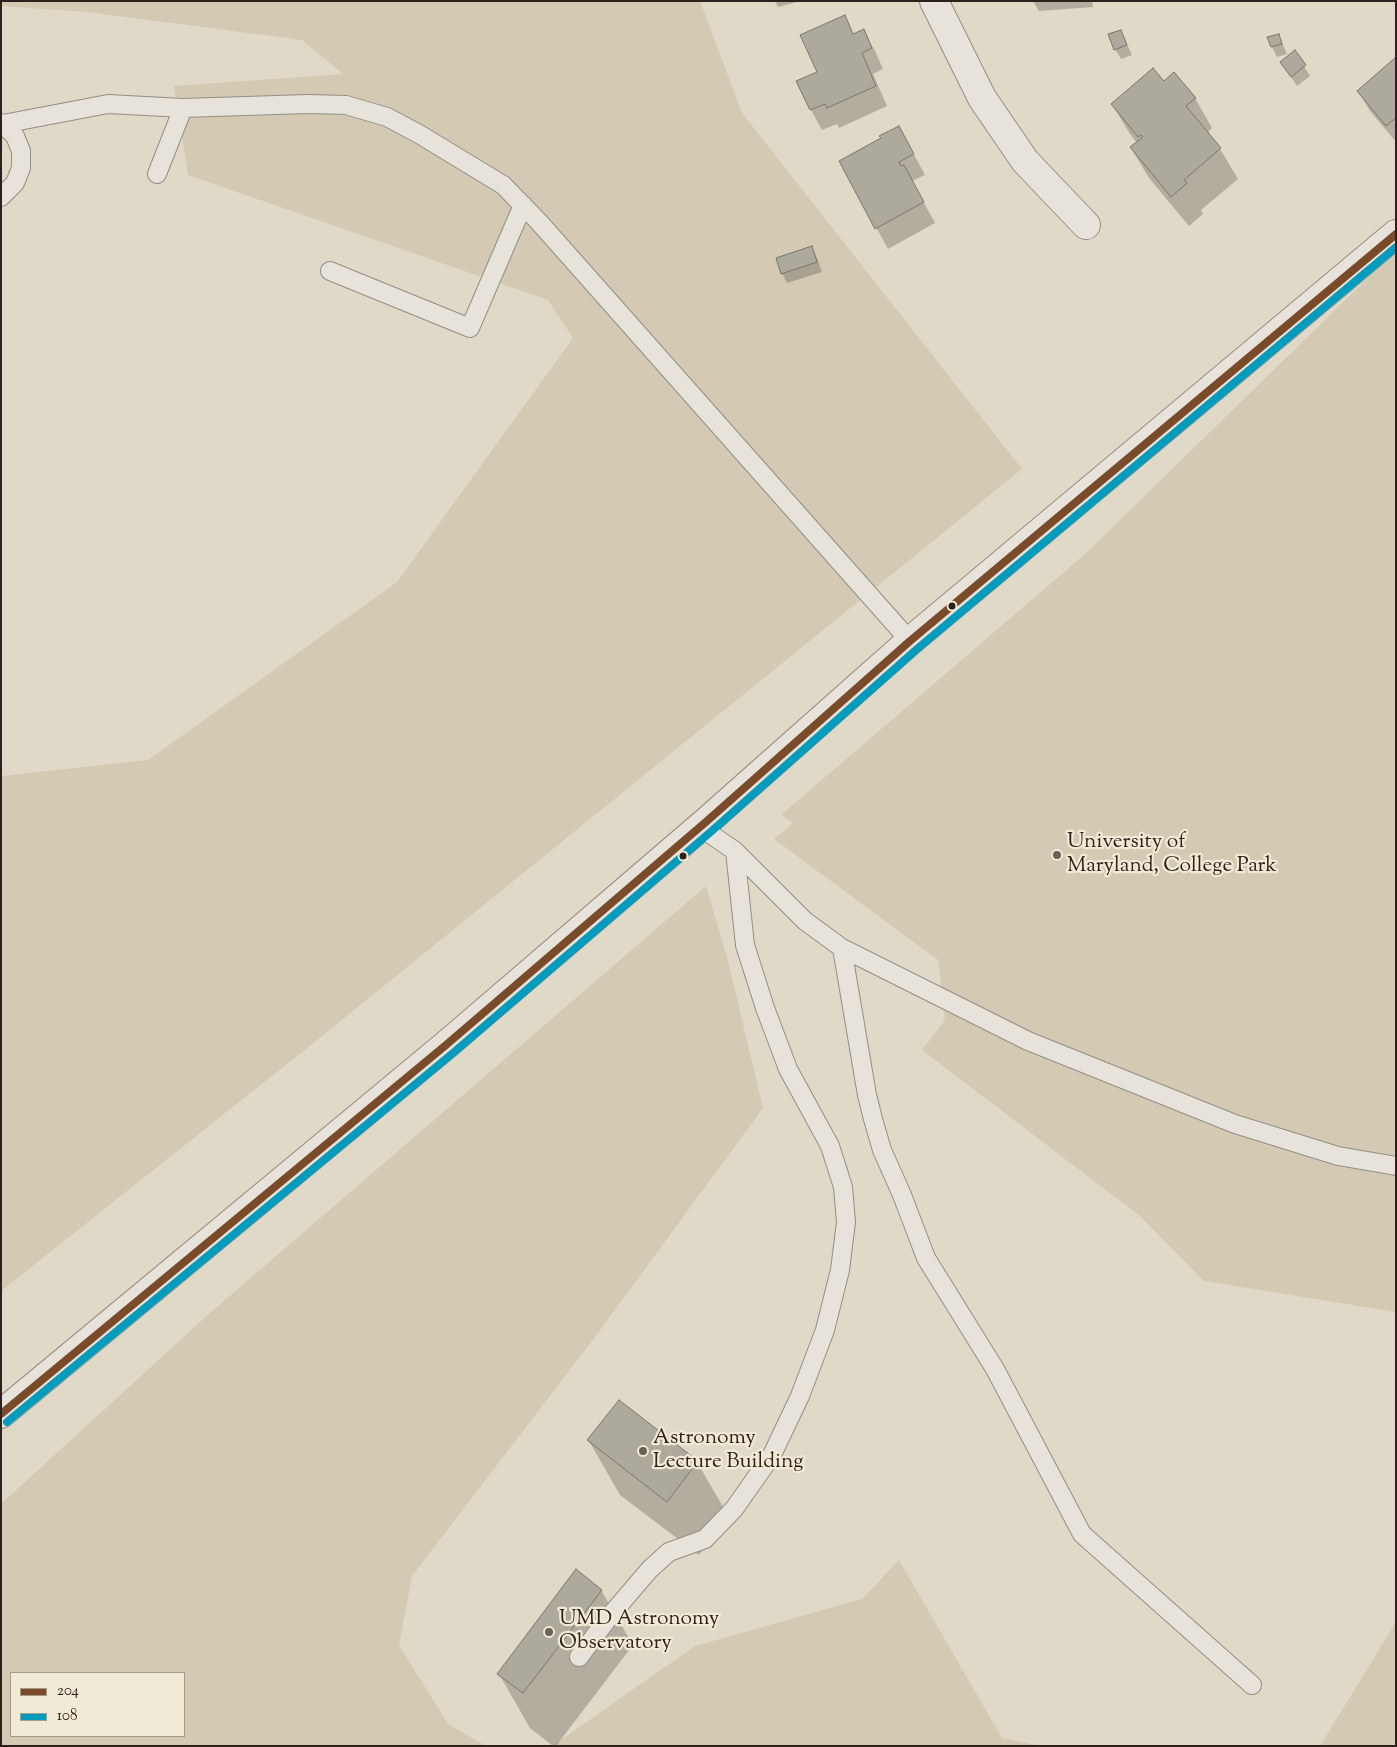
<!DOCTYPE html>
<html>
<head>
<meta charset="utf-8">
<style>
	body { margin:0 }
	#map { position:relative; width:1397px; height:1747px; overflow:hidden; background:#e0d9c8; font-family:"Sorts Mill Goudy",serif }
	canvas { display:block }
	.frame { position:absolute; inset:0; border:2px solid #2d211b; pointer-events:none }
	.legend { position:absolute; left:10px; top:1672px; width:175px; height:65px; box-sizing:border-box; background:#f1ead5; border:1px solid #a39a8b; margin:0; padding:6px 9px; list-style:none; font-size:15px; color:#2d211b }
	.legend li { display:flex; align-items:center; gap:10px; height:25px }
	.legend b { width:25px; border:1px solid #a39a8b }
</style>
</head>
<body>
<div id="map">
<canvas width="1397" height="1747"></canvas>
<div class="frame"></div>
<ul class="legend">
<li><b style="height:6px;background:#7a4b2a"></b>204</li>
<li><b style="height:6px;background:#049bbc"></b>108</li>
</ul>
</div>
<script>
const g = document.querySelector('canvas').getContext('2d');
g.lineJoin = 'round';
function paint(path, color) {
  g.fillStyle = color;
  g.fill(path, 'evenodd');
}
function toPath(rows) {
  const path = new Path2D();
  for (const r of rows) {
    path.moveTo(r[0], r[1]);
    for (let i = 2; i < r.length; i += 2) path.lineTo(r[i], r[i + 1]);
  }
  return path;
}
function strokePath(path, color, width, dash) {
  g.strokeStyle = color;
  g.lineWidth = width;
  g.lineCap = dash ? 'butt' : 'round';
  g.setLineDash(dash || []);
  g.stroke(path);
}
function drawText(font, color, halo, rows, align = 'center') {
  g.font = font + ' "Sorts Mill Goudy",serif';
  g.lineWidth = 4.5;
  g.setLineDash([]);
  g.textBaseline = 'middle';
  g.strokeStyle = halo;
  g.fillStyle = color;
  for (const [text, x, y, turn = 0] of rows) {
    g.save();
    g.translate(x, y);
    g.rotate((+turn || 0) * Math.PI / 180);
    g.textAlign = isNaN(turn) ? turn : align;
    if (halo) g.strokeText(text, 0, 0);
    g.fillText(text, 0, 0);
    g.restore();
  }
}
paint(toPath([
	[1,1,700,1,742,113,1022,469,306,1049,1,1291,1,776,148,760,397,582,573,338,548,300,188,175,174,86,343,74,302,40,87,12,1,6],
	[1396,255,1396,1312,1204,1281,1140,1216,922,1050,945,1020,938,960,774,839,793,823,781,815,1084,555,1372,274],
	[706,886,728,961,763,1108,595,1337,412,1576,399,1645,448,1724,486,1746,1,1746,1,1504,211,1312],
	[184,1673,184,1736,11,1736,11,1673],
	[899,1560,1002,1738,1041,1746,552,1746,695,1646,862,1599],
	[1396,1622,1396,1746,1320,1746]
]), '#d4cab3');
paint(toPath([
	[775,1,801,1,778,7],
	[1033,1,1092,1,1093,7,1039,11],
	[844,17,854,35,863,31,875,51,883,69,873,74,887,106,839,128,837,124,822,130,811,110,798,82,819,73],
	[1121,31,1132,55,1121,59,1115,49],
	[1279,35,1287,54,1277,57,1272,47],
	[1295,52,1310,76,1297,86,1281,62],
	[1396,59,1396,142,1370,111,1358,91],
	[1164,83,1195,98,1212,128,1207,133,1220,149,1238,179,1201,210,1203,214,1189,226,1149,178,1131,148,1137,143,1130,134,1112,104],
	[910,147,925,175,912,181,935,223,888,249,840,161],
	[812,248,817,258,822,272,787,283,782,273],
	[589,1441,697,1462,729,1517,699,1555,620,1495],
	[601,1590,633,1645,556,1746,553,1746,530,1728,499,1674]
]), '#0003');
const building = toPath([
	[845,15,853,34,864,29,872,48,862,53,876,86,827,108,825,104,810,110,796,81,817,72,800,35,845,15],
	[1121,30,1127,45,1114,50,1108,34,1121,30],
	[1279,34,1282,44,1271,47,1267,37,1279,34],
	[1295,50,1306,65,1291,77,1280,62,1295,50],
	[1396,57,1396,118,1386,126,1357,91,1396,57],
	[1153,68,1164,81,1174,72,1196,98,1186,106,1221,148,1184,180,1187,183,1171,197,1130,147,1143,137,1141,135,1138,137,1111,104,1153,68],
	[899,126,914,154,899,162,901,166,904,165,924,202,875,229,839,161,881,138,879,136,899,126],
	[812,246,817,262,781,274,776,258,812,246],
	[619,1400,698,1461,667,1502,587,1440,619,1400],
	[576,1569,602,1590,523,1693,497,1674,576,1569]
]);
paint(building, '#aea99d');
strokePath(building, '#7a756c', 1);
const service = toPath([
	[1,123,15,136,21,151,21,168,15,183,1,197],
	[3,124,108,104,183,108,308,104,346,105,387,117,419,134,503,185,539,222,910,641],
	[157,174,183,108],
	[330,271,470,328,523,205],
	[700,827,735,851,805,921,842,948,1028,1041,1235,1124,1338,1156,1396,1166],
	[842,948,867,1095,873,1119,882,1150,902,1195,926,1258,995,1369,1082,1534,1252,1685],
	[579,1657,609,1617,650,1569,669,1552,705,1539,734,1509,772,1455,800,1396,825,1330,840,1270,846,1222,843,1187,830,1146,788,1069,765,1008,745,945,735,851]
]);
const minor = toPath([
	[934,1,982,98,1025,161,1086,225]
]);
const tertiary = toPath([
	[1,1414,446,1045,707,821,910,641,1396,234]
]);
strokePath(service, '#938e84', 20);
strokePath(minor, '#938e84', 30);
strokePath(tertiary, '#938e84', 30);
strokePath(service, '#e7e3db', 18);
strokePath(minor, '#e7e3db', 28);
strokePath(tertiary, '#e7e3db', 28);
strokePath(toPath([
	[1,1414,446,1045,707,821,910,641,1396,234]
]), '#7a4b2a', 8);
strokePath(toPath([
	[7,1422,453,1053,714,829,917,649,1396,247]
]), '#049bbc', 8);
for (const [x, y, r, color] of [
	[952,606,4.5,"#2d211b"],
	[1057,855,5,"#6c6158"],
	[683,856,4.5,"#2d211b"],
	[643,1451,5,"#6c6158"],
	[549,1632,5,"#6c6158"]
]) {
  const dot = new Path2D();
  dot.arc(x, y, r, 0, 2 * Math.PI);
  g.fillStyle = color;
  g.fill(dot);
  strokePath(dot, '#f1ead5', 2);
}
drawText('21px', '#2d211b', '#f1ead5', [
	["University of",1067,843],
	["Maryland, College Park",1067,867],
	["Astronomy",653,1439],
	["Lecture Building",653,1463],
	["UMD Astronomy",559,1620],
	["Observatory",559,1644]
], 'left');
</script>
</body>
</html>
